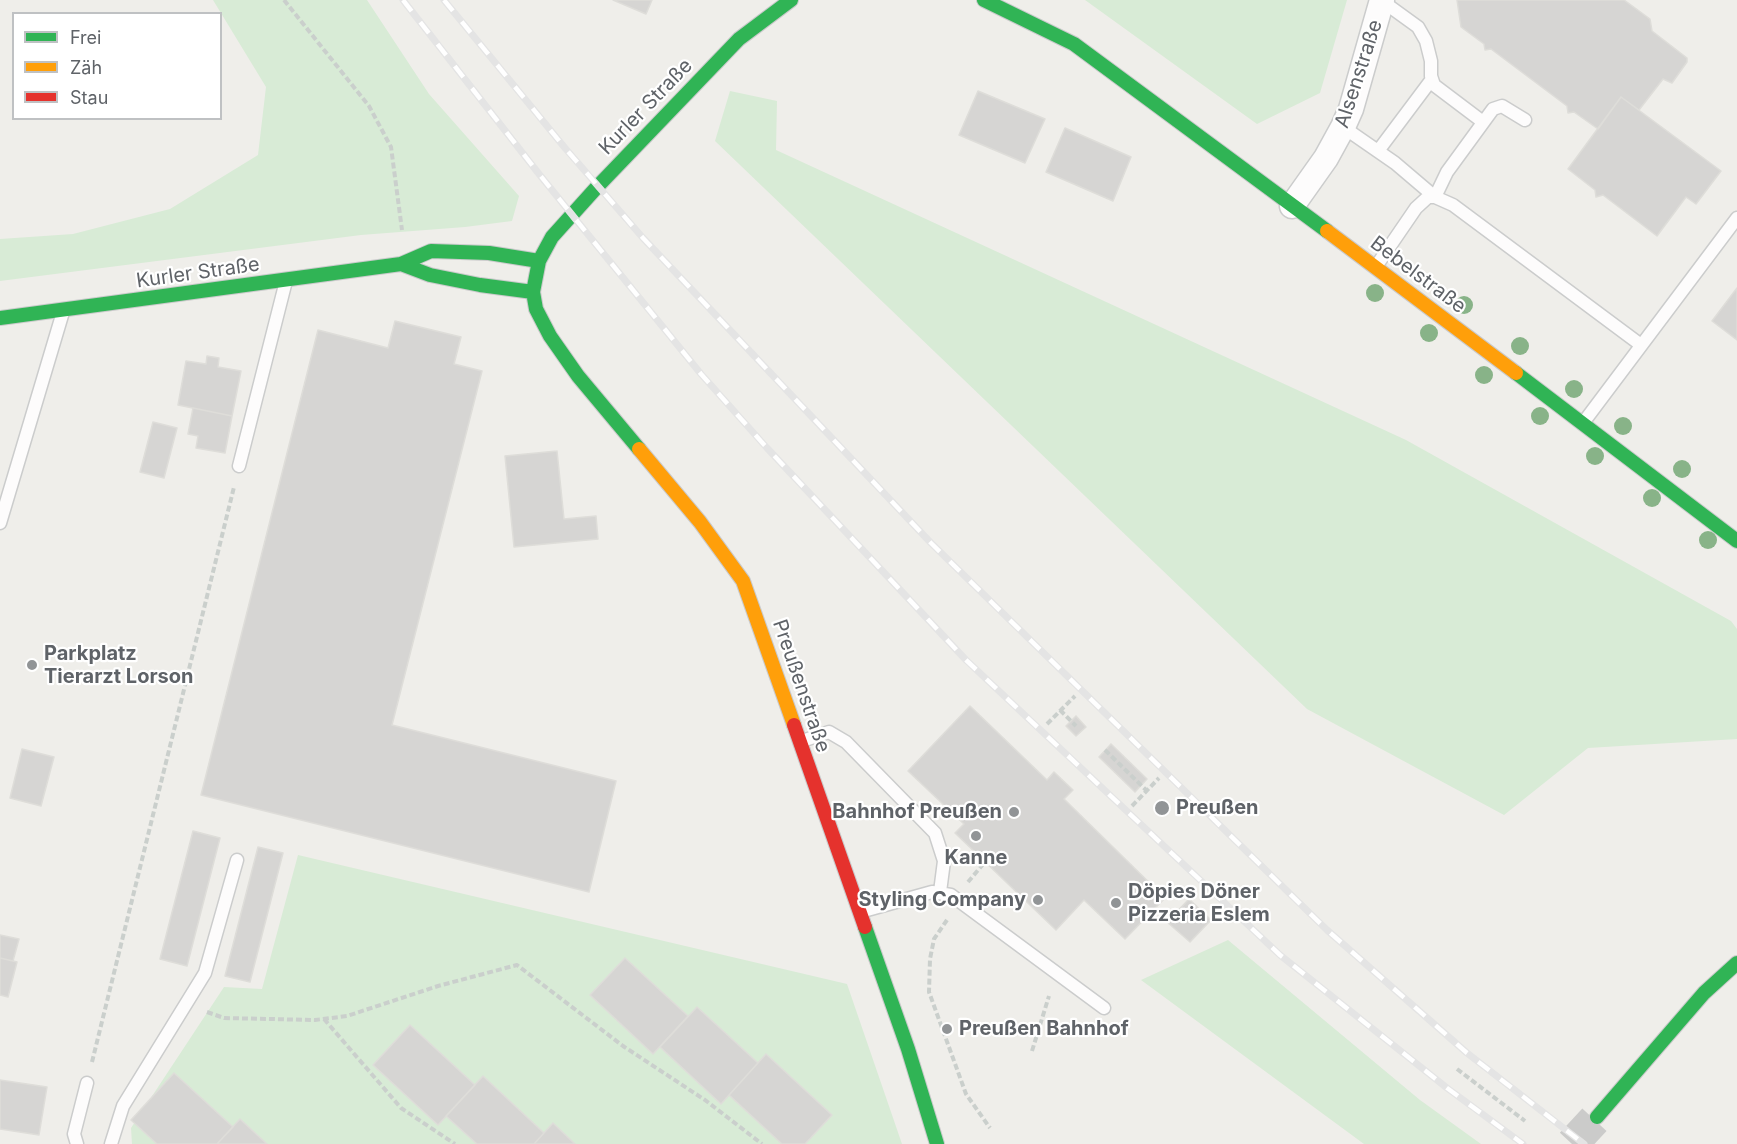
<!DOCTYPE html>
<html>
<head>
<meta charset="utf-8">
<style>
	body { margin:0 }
	#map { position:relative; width:1737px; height:1144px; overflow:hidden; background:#efeeea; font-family:Inter,sans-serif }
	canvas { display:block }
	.legend { position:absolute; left:12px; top:12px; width:210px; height:108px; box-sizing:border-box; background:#fff; border:2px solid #bfc1c3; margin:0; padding:8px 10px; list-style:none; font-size:18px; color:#5f6368 }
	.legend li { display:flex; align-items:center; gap:12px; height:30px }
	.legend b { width:30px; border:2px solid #bfc1c3 }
</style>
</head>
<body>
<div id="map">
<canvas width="1737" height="1144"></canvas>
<ul class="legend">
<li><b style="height:8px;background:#30b455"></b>Frei</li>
<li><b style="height:8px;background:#ff9f0a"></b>Zäh</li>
<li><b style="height:8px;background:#e5322d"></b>Stau</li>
</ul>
</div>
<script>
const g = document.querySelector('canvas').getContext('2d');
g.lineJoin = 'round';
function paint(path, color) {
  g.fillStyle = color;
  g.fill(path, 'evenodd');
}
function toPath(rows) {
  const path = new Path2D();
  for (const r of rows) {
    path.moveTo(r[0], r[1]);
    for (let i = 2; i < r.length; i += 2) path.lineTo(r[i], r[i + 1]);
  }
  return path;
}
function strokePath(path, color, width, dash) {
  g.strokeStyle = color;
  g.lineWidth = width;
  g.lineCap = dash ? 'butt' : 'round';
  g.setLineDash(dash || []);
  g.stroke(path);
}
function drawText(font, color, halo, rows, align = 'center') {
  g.font = font + ' Inter,sans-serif';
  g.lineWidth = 4.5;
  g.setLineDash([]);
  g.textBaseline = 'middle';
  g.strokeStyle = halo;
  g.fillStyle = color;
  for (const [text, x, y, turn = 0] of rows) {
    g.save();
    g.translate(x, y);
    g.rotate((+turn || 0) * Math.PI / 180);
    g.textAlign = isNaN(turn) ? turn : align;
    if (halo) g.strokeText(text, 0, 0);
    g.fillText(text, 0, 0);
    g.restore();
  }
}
paint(toPath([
	[213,0,367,0,429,94,519,196,512,221,465,227,361,235,0,281,0,239,73,234,170,209,258,155,266,87],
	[1085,0,1347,0,1320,93,1257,124],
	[730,91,777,101,776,150,1406,440,1731,621,1737,629,1737,739,1588,748,1504,815,1307,709,715,141],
	[298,855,847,984,902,1144,132,1144,131,1128,224,987,262,989],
	[1228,940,1420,1100,1481,1144,1364,1144,1141,980]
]), '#d8ebd6');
const building = toPath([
	[613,0,652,0,646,14,613,0],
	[1457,0,1624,0,1650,19,1652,31,1687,58,1687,62,1672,83,1663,79,1639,110,1621,97,1598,129,1574,112,1568,113,1567,106,1491,49,1485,50,1484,44,1461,27,1457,0],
	[978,91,1045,119,1025,163,959,135,978,91],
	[1621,97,1721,171,1696,204,1686,197,1657,236,1603,195,1596,197,1595,190,1568,169,1621,97],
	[1065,128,1131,157,1113,201,1046,172,1065,128],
	[1737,288,1737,340,1712,321,1737,288],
	[395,321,461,337,454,364,482,371,392,725,616,781,589,892,201,795,318,330,388,348,395,321],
	[207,356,219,358,218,367,241,371,232,416,178,405,186,361,206,364,207,356],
	[193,408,232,416,225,453,196,448,198,436,188,434,193,408],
	[153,422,177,428,164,478,140,472,153,422],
	[557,451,564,519,596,516,598,539,514,547,505,456,557,451],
	[970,706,1047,780,1054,772,1073,790,1064,799,1165,898,1125,939,1084,900,1056,930,955,833,964,824,908,771,970,706],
	[1076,716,1086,727,1076,736,1066,726,1076,716],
	[1111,744,1147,779,1135,792,1099,757,1111,744],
	[22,749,54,757,41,806,10,798,22,749],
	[193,831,220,838,187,966,160,959,193,831],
	[258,847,283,853,250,982,225,976,258,847],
	[1189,899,1211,920,1190,942,1167,922,1189,899],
	[0,935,19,939,13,961,0,958,0,935],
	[0,958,17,962,8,997,0,995,0,958],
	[625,958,688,1016,653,1054,590,995,625,958],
	[697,1007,758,1063,721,1104,660,1047,697,1007],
	[410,1025,475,1085,438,1125,373,1065,410,1025],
	[766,1054,832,1115,805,1144,782,1144,729,1095,766,1054],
	[174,1073,233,1127,217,1144,157,1144,131,1120,174,1073],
	[483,1076,544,1133,534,1144,477,1144,446,1116,483,1076],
	[0,1080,47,1087,39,1135,0,1129,0,1080],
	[240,1119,267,1144,217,1144,240,1119],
	[553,1123,575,1144,534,1144,553,1123]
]);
paint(building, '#d6d5d3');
strokePath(building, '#deddd9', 1.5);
strokePath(toPath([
	[1572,1144,1597,1117]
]), '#cbcbca', 33, [33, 16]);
const lane = toPath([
	[1382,1,1418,27,1426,41,1431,61,1431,76,1434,85,1483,122],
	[1343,127,1395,163,1435,197,1447,172,1493,109,1502,106,1525,120],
	[1378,151,1432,79],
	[1377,265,1416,208,1428,197,1435,197,1453,205,1641,345],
	[1583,423,1737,218],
	[239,466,286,281],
	[0,523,63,312],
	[802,741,829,732,846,742,935,833,944,861,940,892],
	[860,912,932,892,951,895,1104,1008],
	[77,1144,74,1134,87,1083],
	[111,1144,123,1106,205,973,237,860]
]);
const street = toPath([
	[1292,206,1326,158,1343,127,1351,109,1382,0]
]);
const fast = toPath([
	[984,0,1074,44,1327,231],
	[401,264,430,275,480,285,533,292],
	[0,318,401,264,431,251,489,253,539,261],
	[1516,373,1737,541],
	[639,449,578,376,550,336,536,309,533,292,539,261,552,237,597,187,739,39,791,0],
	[865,927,908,1049,937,1144],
	[1597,1117,1704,993,1737,963]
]);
const slow = toPath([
	[1327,231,1516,373],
	[639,449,700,522,743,581,794,725]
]);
const jam = toPath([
	[794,725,865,927]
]);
strokePath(lane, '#cbcccc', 15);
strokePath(street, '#cbcccc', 27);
strokePath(fast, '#cacacb', 16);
strokePath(slow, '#cacacb', 16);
strokePath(jam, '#cacacb', 16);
strokePath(toPath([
	[284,0,369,106,391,147,402,230],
	[1060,710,1076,726],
	[1047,724,1075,696],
	[1105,750,1147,791],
	[1132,806,1159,778],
	[968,882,985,862],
	[947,920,934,939,930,959,929,992,966,1094,990,1128],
	[207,1012,224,1018,315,1020,347,1016,438,986,517,965,623,1046,705,1100,762,1144],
	[324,1019,401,1108,455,1144],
	[1032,1051,1049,996],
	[92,1062,234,487],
	[1457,1069,1525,1121]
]), '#cacfcc', 4, [6, 3]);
strokePath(lane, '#fdfcfc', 12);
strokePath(street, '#fdfcfc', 24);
strokePath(fast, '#30b455', 14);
strokePath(slow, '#ff9f0a', 14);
strokePath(jam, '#e5322d', 14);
const rail = toPath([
	[403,0,539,174,701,374,767,448,966,660,1280,955,1447,1088,1523,1144],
	[444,0,565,148,643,238,931,543,1327,930,1467,1053,1584,1144]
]);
strokePath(rail, '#e4e4e4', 7);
strokePath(rail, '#fff', 4.5, [14]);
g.fillStyle = '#88b388';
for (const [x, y] of [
	[1375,293],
	[1464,305],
	[1429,333],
	[1520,346],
	[1484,375],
	[1574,389],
	[1540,416],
	[1623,426],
	[1595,456],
	[1682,469],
	[1652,498],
	[1708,540]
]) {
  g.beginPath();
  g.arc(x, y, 9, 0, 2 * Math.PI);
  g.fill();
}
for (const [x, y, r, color] of [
	[32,665,6,"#919496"],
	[1162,808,8,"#919496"],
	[1014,812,6,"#919496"],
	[976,836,6,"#919496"],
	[1038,900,6,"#919496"],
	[1116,903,6,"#919496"],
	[947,1029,6,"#919496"]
]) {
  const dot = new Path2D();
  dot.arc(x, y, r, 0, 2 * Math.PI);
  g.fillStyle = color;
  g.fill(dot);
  strokePath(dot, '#fff', 2);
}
drawText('20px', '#5f6368', '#fff', [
	["Alsenstraße",1359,74,-72],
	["Kurler Straße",646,107,-46],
	["Kurler Straße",198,273,-8],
	["Bebelstraße",1418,275,37],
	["Preußenstraße",801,686,71]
]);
drawText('bold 20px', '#5f6368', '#fff', [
	["Parkplatz",44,654],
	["Tierarzt Lorson",44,677],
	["Preußen",1176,808],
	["Bahnhof Preußen",1002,812,"right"],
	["Kanne",976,858,"center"],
	["Döpies Döner",1128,892],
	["Pizzeria Eslem",1128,915],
	["Styling Company",1026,900,"right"],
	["Preußen Bahnhof",959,1029]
], 'left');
</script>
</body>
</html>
